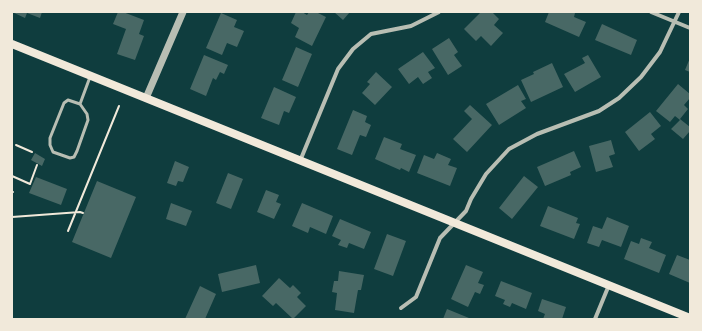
<!DOCTYPE html>
<html>
<head>
<meta charset="utf-8">
<style>
	body { margin:0 }
	#map { position:relative; width:702px; height:331px; overflow:hidden; background:#0f3d3e; font-family:"Space Grotesk",sans-serif }
	canvas { display:block }
	.frame { position:absolute; inset:0; border:13px solid #f1e9da; pointer-events:none }
</style>
</head>
<body>
<div id="map">
<canvas width="702" height="331"></canvas>
<div class="frame"></div>
</div>
<script>
const g = document.querySelector('canvas').getContext('2d');
g.lineJoin = 'round';
function paint(path, color) {
  g.fillStyle = color;
  g.fill(path, 'evenodd');
}
function toPath(rows) {
  const path = new Path2D();
  for (const r of rows) {
    path.moveTo(r[0], r[1]);
    for (let i = 2; i < r.length; i += 2) path.lineTo(r[i], r[i + 1]);
  }
  return path;
}
function strokePath(path, color, width, dash) {
  g.strokeStyle = color;
  g.lineWidth = width;
  g.lineCap = dash ? 'butt' : 'round';
  g.setLineDash(dash || []);
  g.stroke(path);
}
paint(toPath([
	[12,12,42,12,40,18,27,13,25,18],
	[118,12,123,12,144,20,139,34,144,36,135,60,117,54,126,29,113,24],
	[296,12,302,12,307,15,309,12,316,12,326,17,312,46,295,37,299,28,291,23],
	[334,12,350,12,343,20],
	[481,12,492,12,499,19,494,25,503,33,491,46,481,36,476,41,464,29],
	[549,12,571,12,575,13,574,17,586,22,579,37,545,22],
	[221,13,237,20,234,27,244,31,237,47,227,43,222,55,206,48],
	[602,24,637,40,631,55,595,40],
	[449,38,458,52,454,55,462,66,448,75,432,49],
	[296,47,312,54,298,87,282,80],
	[423,52,435,68,428,72,432,78,423,84,418,77,409,84,398,69],
	[204,55,228,65,224,74,220,72,216,80,213,78,206,96,190,89],
	[588,55,601,77,575,92,564,74,585,63,582,58],
	[690,58,690,72,685,70],
	[552,63,563,87,531,102,521,80,534,74,533,72],
	[376,72,392,87,375,105,362,93,370,84,367,82],
	[678,84,690,94,690,98,684,105,688,109,680,119,690,127,690,131,683,139,671,129,680,120,675,116,670,122,656,111],
	[518,85,526,99,521,101,526,108,499,125,486,104],
	[274,87,296,97,289,113,284,111,279,125,261,118],
	[470,105,492,125,467,152,453,139,472,119,464,111],
	[353,110,367,116,365,122,371,125,366,137,360,135,352,155,337,149],
	[650,112,661,126,651,134,655,139,639,151,625,132],
	[384,137,402,144,400,149,416,155,409,172,401,168,400,170,375,159],
	[611,140,615,154,609,156,613,167,596,172,589,146],
	[574,151,581,167,570,172,571,175,545,186,537,167],
	[35,153,45,159,42,166,31,160],
	[437,153,451,159,448,165,457,168,450,186,417,173,424,155,434,159],
	[175,161,189,167,183,182,178,181,176,186,167,183],
	[228,173,243,179,231,209,216,203],
	[524,176,538,187,512,219,499,208],
	[36,177,67,189,61,205,29,193],
	[97,181,136,197,111,258,72,242],
	[266,190,279,195,276,202,281,204,274,219,257,212],
	[171,203,192,211,186,226,166,219],
	[302,203,333,216,326,234,310,227,308,233,292,226],
	[548,206,578,218,576,223,580,224,574,239,540,226],
	[607,217,629,226,621,247,602,240,599,247,587,243,593,226,602,229],
	[340,219,371,232,364,249,349,243,347,248,338,245,341,240,332,236],
	[387,234,406,241,393,276,374,269],
	[641,238,652,242,649,248,666,255,659,273,624,259,631,241,639,244],
	[677,255,690,260,690,283,669,274],
	[256,265,260,283,222,292,218,274],
	[466,265,483,272,478,283,484,285,480,294,475,292,468,307,451,299],
	[339,271,364,275,361,290,358,290,354,313,335,310,337,293,332,292,334,281,338,281],
	[279,278,290,288,293,285,301,293,297,297,306,306,293,319,276,303,273,306,262,296],
	[501,281,532,293,526,309,512,303,510,307,503,304,505,300,495,296],
	[200,286,216,294,205,319,185,319],
	[542,299,566,307,562,319,543,319,545,314,538,311],
	[447,309,469,318,468,319,443,319]
]), '#486865');
strokePath(toPath([
	[16,145,32,152],
	[12,176,30,184,37,165],
	[12,192,13,192],
	[12,217,80,212,83,213],
	[68,231,119,106]
]), '#f1e9da', 2);
strokePath(toPath([
	[68,100,80,104,87,114,88,120,77,151,74,157,70,158,53,152,50,145,50,138,64,103,68,100],
	[80,104,90,77]
]), '#b8beb3', 3);
strokePath(toPath([
	[651,12,690,28],
	[300,161,338,69,353,49,371,34,411,26,439,12],
	[401,308,416,297,440,238,466,211,471,199,486,174,509,149,537,134,599,111,619,98,641,77,660,52,679,12],
	[595,319,609,285]
]), '#b8beb3', 4);
strokePath(toPath([
	[146,98,183,12]
]), '#b8beb3', 7);
strokePath(toPath([
	[12,44,690,318]
]), '#f1e9da', 8);
</script>
</body>
</html>
